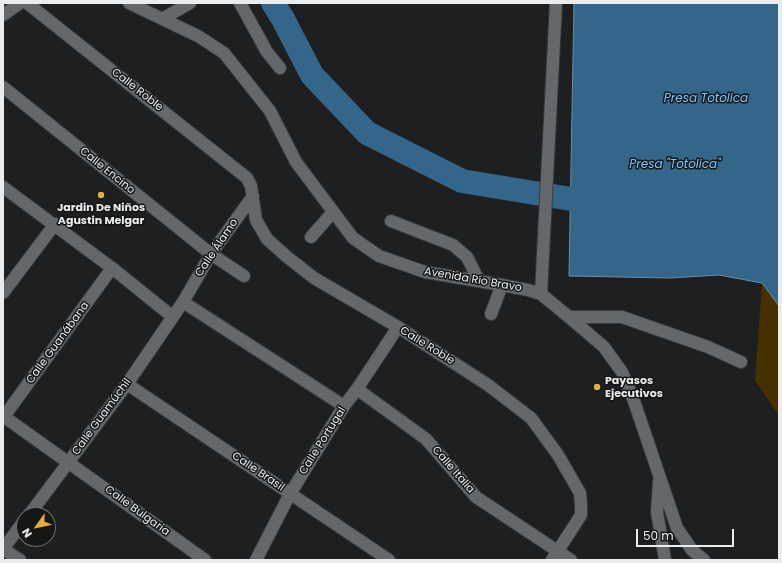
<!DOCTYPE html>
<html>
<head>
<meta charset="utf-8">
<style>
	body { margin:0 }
	#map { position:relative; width:782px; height:563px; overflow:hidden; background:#1d1f21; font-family:Poppins,sans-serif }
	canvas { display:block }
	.frame { position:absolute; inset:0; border:4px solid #eaeced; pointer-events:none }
	.north { position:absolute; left:16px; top:507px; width:40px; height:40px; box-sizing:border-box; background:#141618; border:1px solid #6a6c6d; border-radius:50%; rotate:237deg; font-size:11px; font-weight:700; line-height:16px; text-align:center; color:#eaeced }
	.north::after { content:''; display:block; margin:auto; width:14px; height:18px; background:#e5ad35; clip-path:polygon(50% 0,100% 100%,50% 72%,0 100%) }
	.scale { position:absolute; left:636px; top:529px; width:98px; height:18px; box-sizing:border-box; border:2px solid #eaeced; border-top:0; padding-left:5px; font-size:12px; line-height:14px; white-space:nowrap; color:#eaeced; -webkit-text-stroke:3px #141618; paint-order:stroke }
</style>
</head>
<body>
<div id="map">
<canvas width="782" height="563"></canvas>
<div class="frame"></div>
<div class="north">N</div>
<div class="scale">50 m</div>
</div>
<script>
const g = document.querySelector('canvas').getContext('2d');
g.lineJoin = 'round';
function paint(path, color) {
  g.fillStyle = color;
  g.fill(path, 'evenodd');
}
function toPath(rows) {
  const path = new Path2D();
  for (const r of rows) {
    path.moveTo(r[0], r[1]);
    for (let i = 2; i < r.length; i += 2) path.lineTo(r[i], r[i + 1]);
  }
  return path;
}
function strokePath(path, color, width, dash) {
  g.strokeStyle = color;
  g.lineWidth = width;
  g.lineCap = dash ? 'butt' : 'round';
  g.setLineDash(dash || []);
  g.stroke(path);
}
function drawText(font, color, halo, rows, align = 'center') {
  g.font = font + ' Poppins,sans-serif';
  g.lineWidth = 3;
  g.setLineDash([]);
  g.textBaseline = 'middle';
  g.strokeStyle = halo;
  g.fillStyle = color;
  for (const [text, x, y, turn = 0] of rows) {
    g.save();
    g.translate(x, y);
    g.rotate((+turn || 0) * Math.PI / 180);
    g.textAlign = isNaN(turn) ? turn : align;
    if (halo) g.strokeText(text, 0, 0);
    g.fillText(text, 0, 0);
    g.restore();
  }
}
paint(toPath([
	[762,283,779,306,779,415,755,381]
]), '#463000');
const water = toPath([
	[574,3,779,3,779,306,762,283,719,275,670,278,569,276,574,3]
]);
paint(water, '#34668a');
strokePath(water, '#6b8ea8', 1);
strokePath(toPath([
	[273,3,283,19,312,75,367,133,462,181,571,199]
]), '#34668a', 24);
const minor = toPath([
	[27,3,247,178,251,186,256,220,267,239,286,256,314,278,398,327,488,385,531,418,558,455,580,493,581,505,581,515,552,560],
	[129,3,198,36,224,53,270,111,296,162,353,238,379,256,425,272,502,285,528,290,541,294,569,317,604,347,622,372,634,401,677,528,692,550,704,560],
	[240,3,267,52,280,68],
	[3,15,20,3],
	[162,19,190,3],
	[3,87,211,254,244,276],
	[3,187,112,268,173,317],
	[391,221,453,245,467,257,479,281],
	[311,237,333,212],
	[3,293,55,224],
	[541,294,556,3],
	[183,302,344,406],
	[491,314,502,285],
	[569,317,622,317,708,347,741,362],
	[127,384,389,560],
	[357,389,426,439,476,497,571,560],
	[3,416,205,560],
	[3,418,112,268],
	[659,482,657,512,665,560],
	[29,515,127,384,183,302,211,254,253,196],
	[3,549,24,521],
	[3,549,20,560],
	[256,560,290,494,344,406,357,389,398,327]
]);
strokePath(minor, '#393b3d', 14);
strokePath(minor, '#65686a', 12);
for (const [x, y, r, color] of [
	[101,195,4,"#e5ad35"],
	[597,387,4,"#e5ad35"]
]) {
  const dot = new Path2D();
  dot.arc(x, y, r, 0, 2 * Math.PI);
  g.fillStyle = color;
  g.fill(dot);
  strokePath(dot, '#141618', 1.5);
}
drawText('11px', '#eaeced', '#141618', [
	["Calle Roble",137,90,38],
	["Calle Encino",107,171,39],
	["Calle Álamo",217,248,-56],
	["Avenida Río Bravo",473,280,10],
	["Calle Guanábana",58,343,-54],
	["Calle Roble",427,346,32],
	["Calle Guamúchil",102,417,-54],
	["Calle Portugal",323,441,-58],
	["Calle Italia",453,470,49],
	["Calle Brasil",258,472,34],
	["Calle Bulgaria",137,511,36]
]);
drawText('bold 11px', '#eaeced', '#141618', [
	["Jardin De Niños",101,208],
	["Agustin Melgar",101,221],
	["Payasos",605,381,"left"],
	["Ejecutivos",605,394,"left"]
]);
drawText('italic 12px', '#7bc7ff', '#141618', [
	["Presa Totolica",706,99],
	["Presa \"Totolica\"",675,165]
]);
</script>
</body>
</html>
